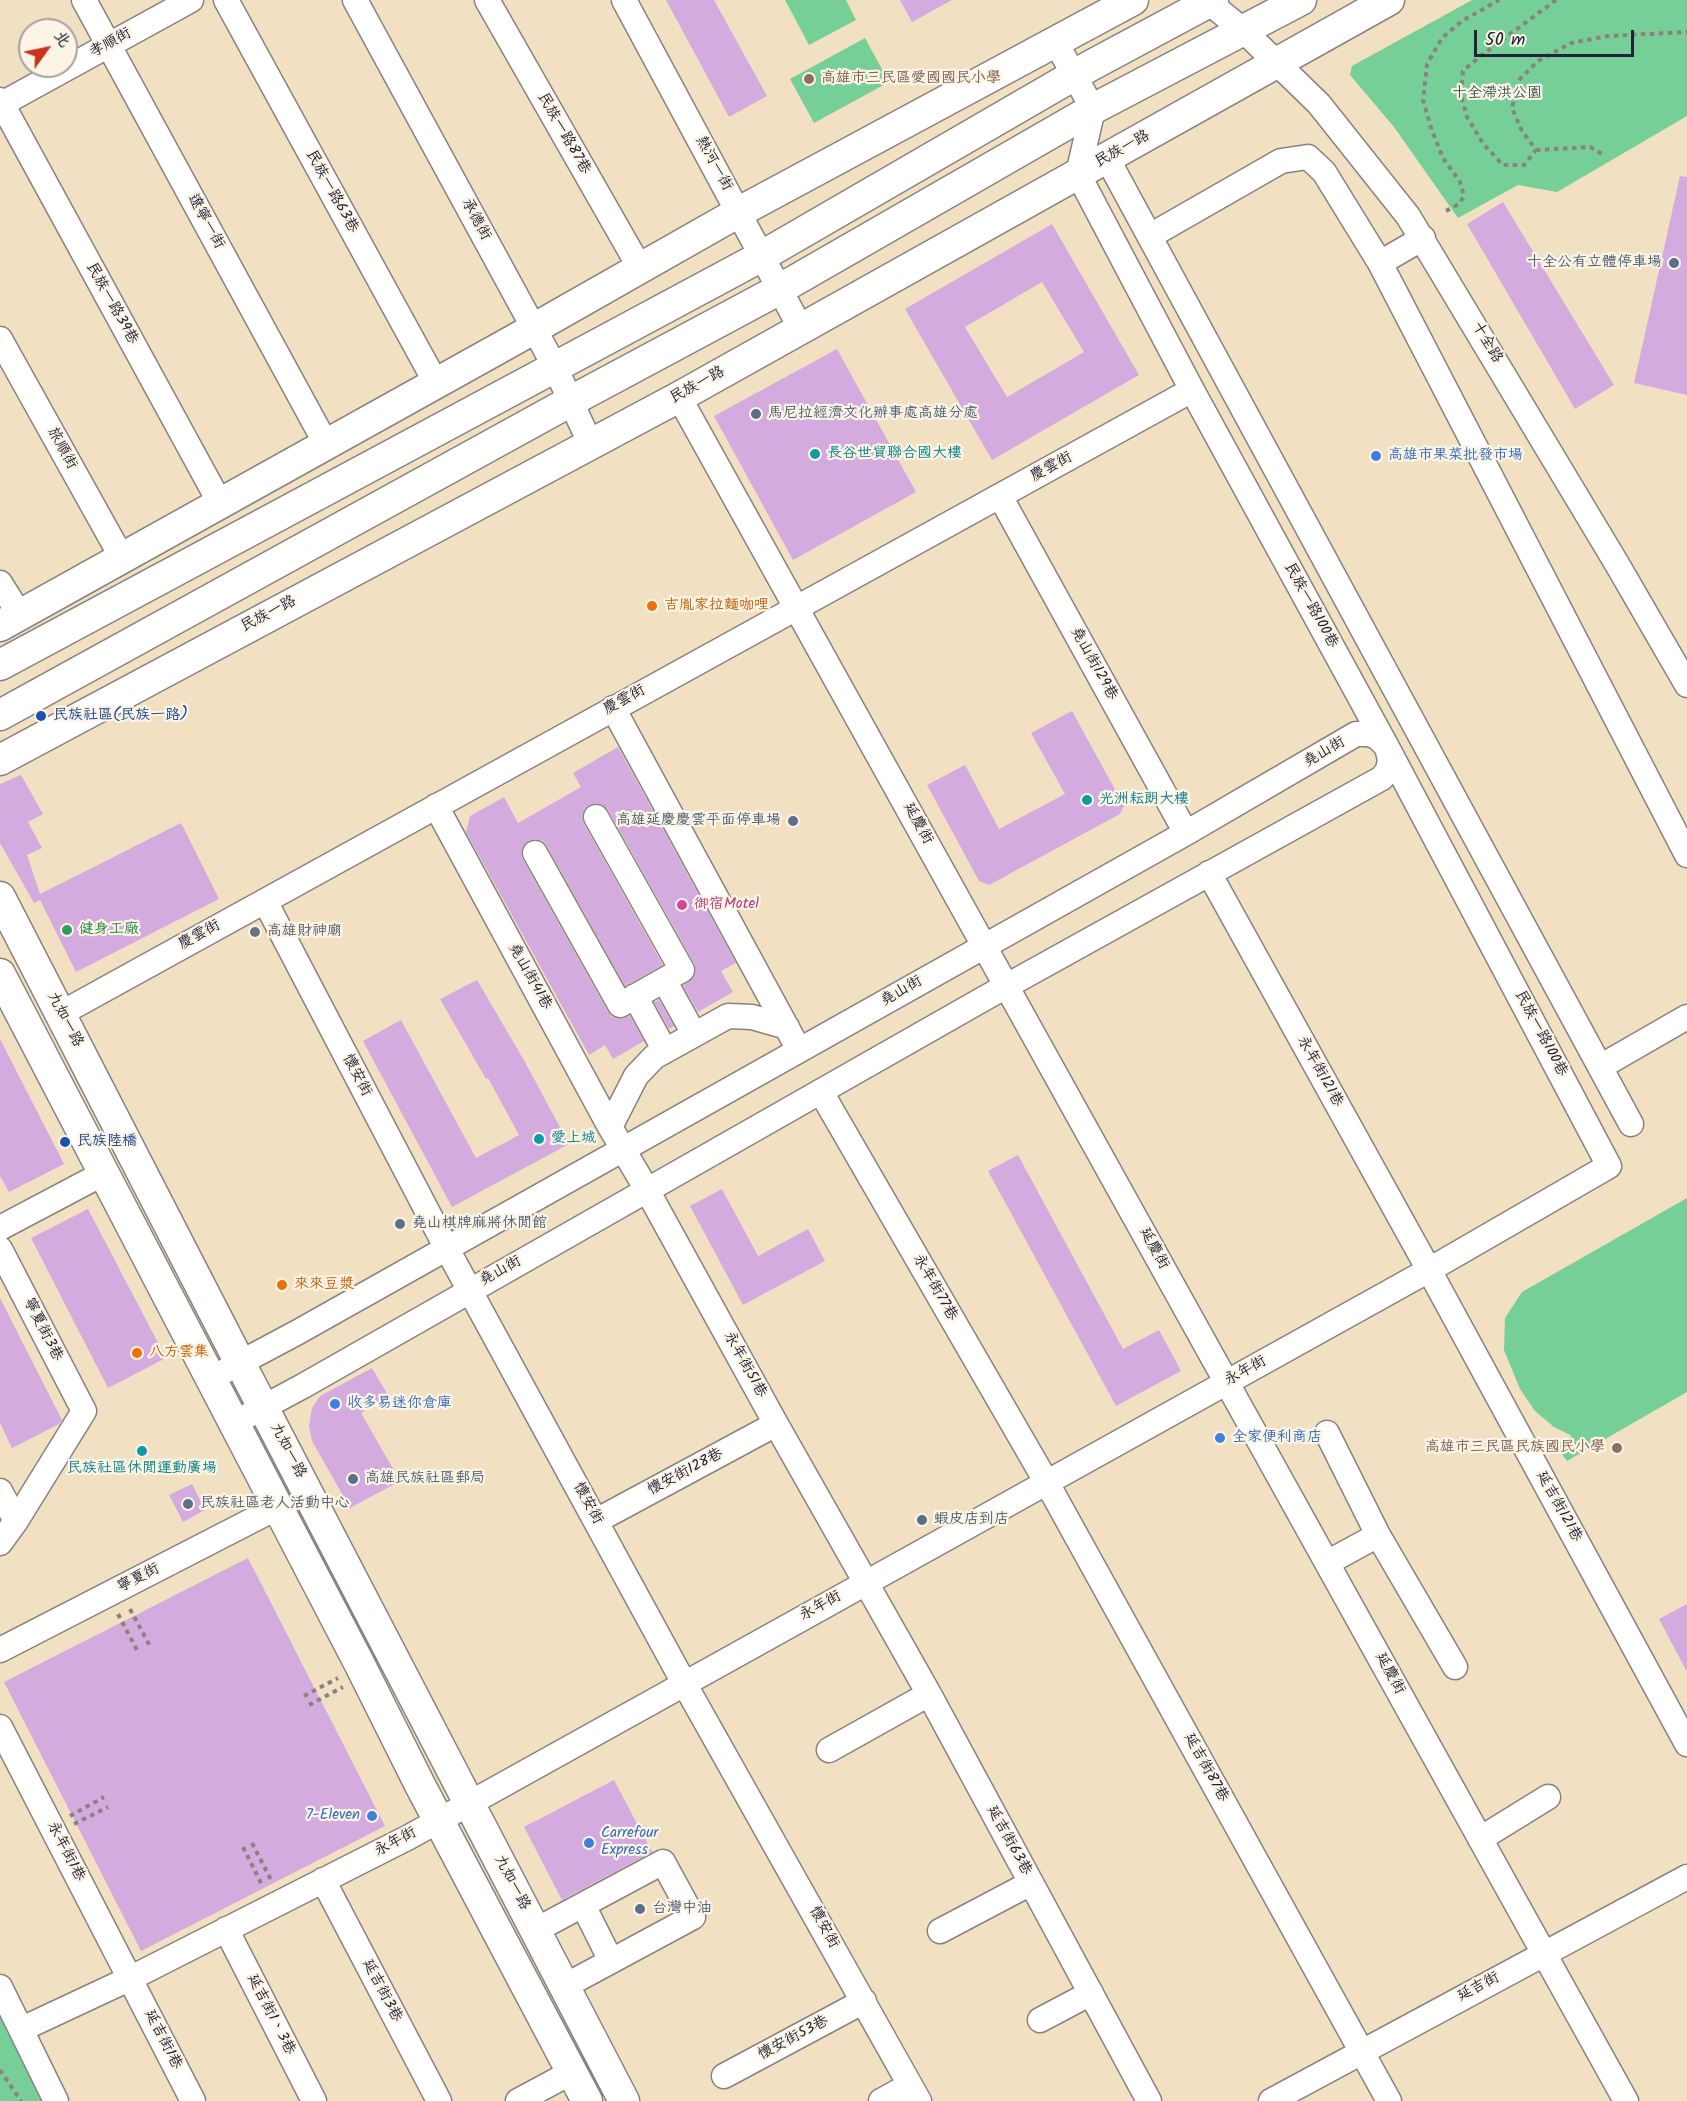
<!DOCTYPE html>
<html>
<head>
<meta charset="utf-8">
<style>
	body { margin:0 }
	#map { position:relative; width:1687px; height:2101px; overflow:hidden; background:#f1e1c2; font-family:Kalam,"LXGW WenKai TC",sans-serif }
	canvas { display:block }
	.north { position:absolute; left:18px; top:18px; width:60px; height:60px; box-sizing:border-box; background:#fcf5e5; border:2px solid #a5a1a1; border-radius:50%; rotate:57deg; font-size:16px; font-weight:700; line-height:24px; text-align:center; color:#22223b }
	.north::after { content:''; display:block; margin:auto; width:21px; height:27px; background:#c8321e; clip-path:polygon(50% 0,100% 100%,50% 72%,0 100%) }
	.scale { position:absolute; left:1474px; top:30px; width:160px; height:27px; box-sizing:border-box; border:3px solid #22223b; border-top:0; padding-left:8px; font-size:18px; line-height:21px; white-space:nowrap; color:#22223b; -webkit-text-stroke:4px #fcf5e5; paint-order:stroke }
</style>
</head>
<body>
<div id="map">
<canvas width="1687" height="2101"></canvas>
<div class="north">北</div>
<div class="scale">50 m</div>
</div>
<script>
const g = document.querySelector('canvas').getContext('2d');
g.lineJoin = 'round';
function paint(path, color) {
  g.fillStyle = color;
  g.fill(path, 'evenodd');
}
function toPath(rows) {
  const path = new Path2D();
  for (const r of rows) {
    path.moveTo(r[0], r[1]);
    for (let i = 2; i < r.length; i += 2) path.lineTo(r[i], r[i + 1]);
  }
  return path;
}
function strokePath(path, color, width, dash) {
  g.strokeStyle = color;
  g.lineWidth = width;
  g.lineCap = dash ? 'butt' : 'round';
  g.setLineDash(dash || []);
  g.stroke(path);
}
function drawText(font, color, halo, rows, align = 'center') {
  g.font = font + ' Kalam,"LXGW WenKai TC",sans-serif';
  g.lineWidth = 4.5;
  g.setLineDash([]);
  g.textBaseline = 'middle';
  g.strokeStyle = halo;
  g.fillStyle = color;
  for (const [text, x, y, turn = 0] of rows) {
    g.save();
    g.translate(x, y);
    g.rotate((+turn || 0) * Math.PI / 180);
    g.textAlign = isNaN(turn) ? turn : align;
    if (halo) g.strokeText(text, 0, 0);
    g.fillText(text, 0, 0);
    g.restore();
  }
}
paint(toPath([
	[785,0,846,0,856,20,809,45],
	[1472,0,1687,0,1687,116,1557,192,1518,185,1458,218,1394,127,1350,75,1352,66],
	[865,38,889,82,814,123,790,79],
	[1687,1198,1687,1392,1567,1461,1555,1445,1572,1436,1554,1427,1535,1411,1520,1389,1504,1350,1505,1318,1522,1292],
	[0,2015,46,2101,0,2101]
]), '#75cf96');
paint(toPath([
	[666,0,714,0,767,96,729,117],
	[900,0,952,0,912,22],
	[1680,176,1687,177,1687,395,1634,383],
	[1503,202,1614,385,1575,409,1467,224],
	[1052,224,1139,375,992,460,905,309],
	[1042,282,1084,352,1007,397,965,327],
	[837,349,916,492,793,560,714,416],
	[1072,711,1124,806,1120,814,989,885,979,881,927,785,965,765,999,829,1065,794,1031,733],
	[618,747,736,963,721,971,733,992,698,1012,683,986,694,977,696,970,694,963,608,810,603,805,596,803,589,805,584,810,582,817,584,824,663,965,625,986,547,846,543,841,536,839,528,841,523,846,521,852,523,860,608,1012,612,1017,619,1019,630,1016,644,1041,613,1059,605,1045,589,1055,466,832,470,816,504,797,518,823,581,787,573,773],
	[21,775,43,814,28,822,42,848,27,855,40,894,181,823,219,899,76,972,40,900,34,903,0,843,0,784],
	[477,980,525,1062,569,1144,452,1207,363,1041,401,1020,476,1158,519,1135,488,1078,486,1079,440,999],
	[659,1000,674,1026,669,1029,654,1002],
	[0,1039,64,1164,9,1192,0,1176],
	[1018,1155,1123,1349,1159,1330,1181,1371,1116,1406,988,1171],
	[722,1189,758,1256,808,1229,825,1261,743,1305,690,1206],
	[88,1209,166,1358,108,1388,31,1238],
	[0,1298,62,1420,59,1424,12,1448,0,1423],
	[372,1368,389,1397,361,1413,400,1481,350,1508,312,1441,309,1426,312,1408,320,1396],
	[192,1484,205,1510,183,1522,169,1495],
	[248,1558,385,1826,141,1951,4,1682],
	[1687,1604,1687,1672,1659,1619],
	[614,1780,652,1852,562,1900,524,1827]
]), '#d4abdf');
const minor = toPath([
	[84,0,326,444],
	[226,0,436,383],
	[355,0,555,367,590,443],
	[487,0,640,268],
	[624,0,801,329],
	[1206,0,1244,31,1319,104,1408,216,1617,564,1687,685],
	[0,100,220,503],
	[0,105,191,0],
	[1107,158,1631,1124],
	[1150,236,1281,161,1308,157,1324,172,1380,263,1687,855],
	[1380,263,1423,238],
	[0,339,122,558],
	[679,397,1626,2101],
	[1000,496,1186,833],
	[0,583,20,615],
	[613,708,799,1050],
	[436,806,610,1127,647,1190,776,1424,929,1694,1149,2101],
	[535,853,620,1005,682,970,596,817],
	[1209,873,1429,1270,1687,1744],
	[265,901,446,1247,684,1683,919,2101],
	[664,980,694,1034],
	[635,996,665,1051],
	[60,1014,1192,390],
	[1600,1067,1687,1017],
	[821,1092,1047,1483,1389,2101],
	[610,1127,636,1076,654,1057,728,1016,752,1017,787,1027],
	[0,1228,104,1173],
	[0,1249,84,1411,16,1521,0,1543],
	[210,1379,298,1332,1186,833,1356,734,1369,734,1377,737,1387,747,1390,760,1388,770,1382,778,985,998,303,1386,234,1423],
	[1327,1433,1378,1535,1455,1667],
	[0,1491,16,1521],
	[596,1521,776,1424],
	[1327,1563,1378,1535],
	[0,1650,278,1507],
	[0,1727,193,2101],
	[829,1750,929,1694],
	[1480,1839,1548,1797],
	[323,1880,439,2101],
	[583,1905,611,1961],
	[226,1929,314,2101],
	[536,1930,663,1862,693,1917,565,1986],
	[940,1931,1031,1883],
	[0,1987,56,2101],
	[1040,2020,1091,1993],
	[22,2029,131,1978,409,1837,1429,1270,1609,1166,1387,747,1192,390,1078,174,1093,109,1055,41],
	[724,2076,864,2001],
	[518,2101,572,2072],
	[881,2101,910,2085],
	[1271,2101,1687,1877]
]);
const major = toPath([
	[0,626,512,341,739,212,1133,0],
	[0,665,762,256,1090,66,1213,0],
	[0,715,571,401,780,289,1093,109,1301,0],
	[0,760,679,397,1389,0],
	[0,897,240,1363,624,2101],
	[0,974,359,1663,420,1785,587,2101]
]);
strokePath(minor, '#8a827e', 27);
strokePath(major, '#8a827e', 33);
strokePath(toPath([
	[1556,0,1478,58,1463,71,1461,95,1467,117,1484,145,1503,165,1524,165,1536,150,1522,131,1512,108,1519,80,1538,61,1571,43,1608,36,1687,32],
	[1536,150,1590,147,1602,154],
	[1446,211,1459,204,1464,196,1460,182,1443,158,1431,128,1423,100,1427,64,1442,38,1462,21,1499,0],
	[130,1609,151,1648],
	[118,1614,139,1654],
	[304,1696,338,1678],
	[309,1705,343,1687],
	[70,1816,104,1797],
	[74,1824,108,1807],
	[252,1843,272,1882],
	[243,1847,263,1887],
	[0,2070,21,2101]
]), '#8a827e', 4, [4.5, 4.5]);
strokePath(minor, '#fff', 24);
strokePath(major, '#fff', 30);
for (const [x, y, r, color] of [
	[809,79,6,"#8d6e63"],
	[1674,263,6,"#5c6f8a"],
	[756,414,6,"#5c6f8a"],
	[815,454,6,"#0f9aa8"],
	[1376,456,6,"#3f7fe0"],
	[652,606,6,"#e8710a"],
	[41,716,6,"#1a4fb4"],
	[1087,800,6,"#0f9aa8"],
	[793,821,6,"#5c6f8a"],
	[682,905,6,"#d1479c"],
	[67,930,6,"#2e9e5b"],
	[255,932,6,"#6b7280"],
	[539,1139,6,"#0f9aa8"],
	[65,1142,6,"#1a4fb4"],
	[400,1224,6,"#5c6f8a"],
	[282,1285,6,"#e8710a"],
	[137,1353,6,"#e8710a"],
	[335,1404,6,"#3f7fe0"],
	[1220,1438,6,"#3f7fe0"],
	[1617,1448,6,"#8d6e63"],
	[142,1451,6,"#0f9aa8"],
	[353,1479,6,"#5c6f8a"],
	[188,1504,6,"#5c6f8a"],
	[922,1520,6,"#5c6f8a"],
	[372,1816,6,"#3f7fe0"],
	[589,1843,6,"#3f7fe0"],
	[640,1909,6,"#5c6f8a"]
]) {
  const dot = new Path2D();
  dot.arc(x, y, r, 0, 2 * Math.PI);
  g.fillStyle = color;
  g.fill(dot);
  strokePath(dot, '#fcf5e5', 2);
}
drawText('15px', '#22223b', '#fcf5e5', [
	["孝順街",111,44,-29],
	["民族一路87巷",563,134,60],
	["民族一路",1123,150,-29],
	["熱河一街",713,164,61],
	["民族一路63巷",331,192,61],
	["承德街",475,220,61],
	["遼寧一街",205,222,61],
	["民族一路39巷",111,304,61],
	["十全路",1486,343,59],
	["民族一路",698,386,-29],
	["旅順街",61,449,61],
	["慶雲街",1052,468,-29],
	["民族一路100巷",1310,606,61],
	["民族一路",269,615,-28],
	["堯山街129巷",1093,664,61],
	["慶雲街",625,701,-29],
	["堯山街",1325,753,-30],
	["延慶街",917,824,61],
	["慶雲街",200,936,-29],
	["堯山街41巷",529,977,61],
	["堯山街",902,992,-30],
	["九如一路",64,1020,62],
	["民族一路100巷",1540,1034,62],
	["永年街121巷",1319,1072,61],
	["懷安街",356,1076,62],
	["延慶街",1153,1249,61],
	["堯山街",501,1272,-29],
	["永年街77巷",934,1288,60],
	["寧夏街3巷",42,1330,63],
	["永年街51巷",744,1365,61],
	["永年街",1246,1372,-29],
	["九如一路",287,1451,62],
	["懷安街128巷",686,1473,-28],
	["懷安街",587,1504,61],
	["延吉街121巷",1558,1507,61],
	["寧夏街",139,1579,-27],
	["永年街",821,1607,-29],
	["延慶街",1389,1674,61],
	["延吉街87巷",1205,1768,61],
	["延吉街63巷",1008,1841,61],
	["永年街",396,1843,-28],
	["永年街1巷",65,1852,63],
	["九如一路",511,1883,62],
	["懷安街",823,1928,61],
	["延吉街",1479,1988,-28],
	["延吉街3巷",381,1991,62],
	["延吉街1、3巷",270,2015,63],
	["懷安街53巷",794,2039,-28],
	["延吉街1巷",162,2040,63]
]);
drawText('15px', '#785e54', '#fcf5e5', [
	["高雄市三民區愛國國民小學",821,79],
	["高雄市三民區民族國民小學",1605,1448,"right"]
], 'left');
drawText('15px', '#3b5656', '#fcf5e5', [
	["十全滯洪公園",1497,94]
]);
drawText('15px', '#4e5e75', '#fcf5e5', [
	["十全公有立體停車場",1662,263,"right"],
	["馬尼拉經濟文化辦事處高雄分處",768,414],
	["高雄延慶慶雲平面停車場",781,821,"right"],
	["堯山棋牌麻將休閒館",412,1224],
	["高雄民族社區郵局",365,1479],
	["民族社區老人活動中心",200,1504],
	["蝦皮店到店",934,1520],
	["台灣中油",652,1909]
], 'left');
drawText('15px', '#0d838f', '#fcf5e5', [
	["長谷世貿聯合國大樓",827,454],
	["光洲耘朗大樓",1099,800],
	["愛上城",551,1139],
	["民族社區休閒運動廣場",142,1469,"center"]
], 'left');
drawText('15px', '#366cbe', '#fcf5e5', [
	["高雄市果菜批發市場",1388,456],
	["收多易迷你倉庫",347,1404],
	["全家便利商店",1232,1438],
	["7-Eleven",360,1816,"right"],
	["Carrefour",601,1834],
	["Express",601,1851]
], 'left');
drawText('15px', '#c56008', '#fcf5e5', [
	["吉胤家拉麵咖哩",664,606],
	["來來豆漿",294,1285],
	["八方雲集",149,1353]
], 'left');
drawText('15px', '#164399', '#fcf5e5', [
	["民族社區(民族一路)",53,716],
	["民族陸橋",77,1142]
], 'left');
drawText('15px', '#b23c85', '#fcf5e5', [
	["御宿Motel",694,905]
], 'left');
drawText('15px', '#27864d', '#fcf5e5', [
	["健身工廠",79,930]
], 'left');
drawText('15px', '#5b616d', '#fcf5e5', [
	["高雄財神廟",267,932]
], 'left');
</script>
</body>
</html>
